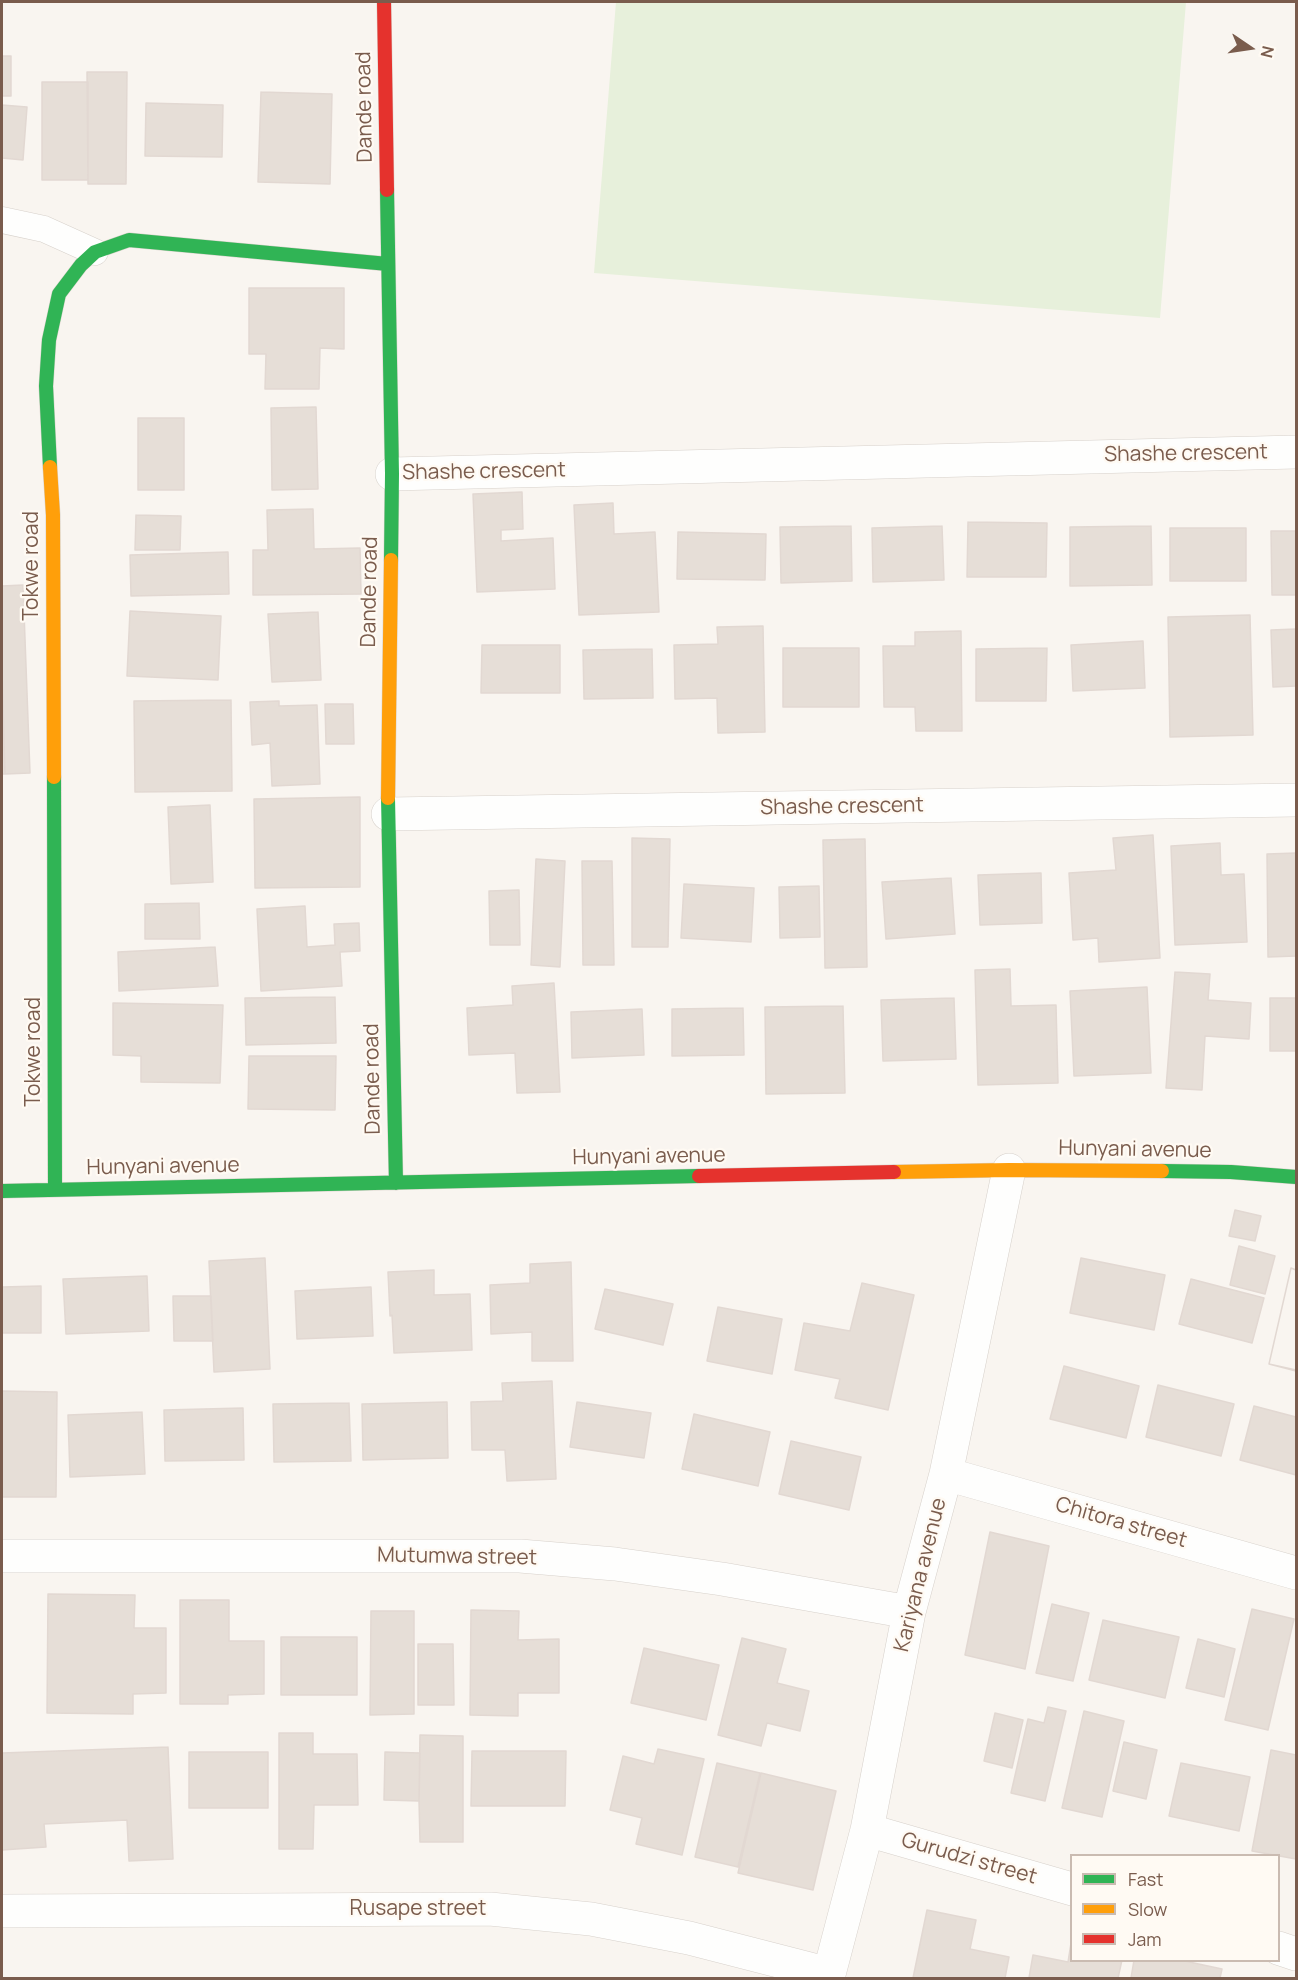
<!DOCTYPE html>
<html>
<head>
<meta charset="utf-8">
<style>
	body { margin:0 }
	#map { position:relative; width:1298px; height:1980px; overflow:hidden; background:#f9f5f0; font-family:Manrope,sans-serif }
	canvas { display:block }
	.frame { position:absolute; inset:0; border:3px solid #7a5c4d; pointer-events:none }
	.legend { position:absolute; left:1070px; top:1854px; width:210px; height:108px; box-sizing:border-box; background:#fffaf3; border:2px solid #cabbb1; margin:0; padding:8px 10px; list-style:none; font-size:18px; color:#7a5c4d }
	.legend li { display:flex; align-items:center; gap:12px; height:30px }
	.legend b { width:30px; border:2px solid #cabbb1 }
	.north { position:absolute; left:1220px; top:18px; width:60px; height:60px; -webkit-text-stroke:4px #fffaf3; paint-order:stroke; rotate:103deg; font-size:16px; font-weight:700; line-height:24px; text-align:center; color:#7a5c4d }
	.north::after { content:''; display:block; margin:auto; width:21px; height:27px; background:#7a5c4d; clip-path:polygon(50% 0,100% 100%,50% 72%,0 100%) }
</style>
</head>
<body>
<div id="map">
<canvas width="1298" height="1980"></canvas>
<div class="frame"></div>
<ul class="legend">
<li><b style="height:8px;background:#30b455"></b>Fast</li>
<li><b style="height:8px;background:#ff9f0a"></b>Slow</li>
<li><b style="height:8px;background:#e5322d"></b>Jam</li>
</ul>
<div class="north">N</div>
</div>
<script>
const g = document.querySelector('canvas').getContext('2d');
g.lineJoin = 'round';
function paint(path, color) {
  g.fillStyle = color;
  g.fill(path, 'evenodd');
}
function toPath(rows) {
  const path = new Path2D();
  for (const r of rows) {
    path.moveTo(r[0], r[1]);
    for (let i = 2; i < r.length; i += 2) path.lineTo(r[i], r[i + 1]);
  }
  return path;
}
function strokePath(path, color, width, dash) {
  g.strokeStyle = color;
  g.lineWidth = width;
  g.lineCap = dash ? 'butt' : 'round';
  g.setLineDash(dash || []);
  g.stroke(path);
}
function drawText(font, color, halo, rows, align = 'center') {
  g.font = font + ' Manrope,sans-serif';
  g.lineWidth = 4.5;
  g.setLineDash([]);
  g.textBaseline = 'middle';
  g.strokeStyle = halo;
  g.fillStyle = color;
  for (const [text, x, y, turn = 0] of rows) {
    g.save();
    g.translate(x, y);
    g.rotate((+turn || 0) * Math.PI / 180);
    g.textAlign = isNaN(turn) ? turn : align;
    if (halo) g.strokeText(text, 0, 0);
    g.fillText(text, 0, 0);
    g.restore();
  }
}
paint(toPath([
	[616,2,1186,2,1160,318,594,273]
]), '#e7f0db');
const building = toPath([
	[2,56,11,56,11,96,2,96,2,56],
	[87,72,127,72,126,184,88,184,87,72],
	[42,82,88,82,88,180,42,180,42,82],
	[261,92,332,94,330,184,258,182,261,92],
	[146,103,223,105,222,157,145,156,146,103],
	[2,105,27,107,23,160,2,158,2,105],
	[249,288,344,288,344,349,320,348,319,389,265,389,266,354,249,354,249,288],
	[316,407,318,489,272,490,271,408,316,407],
	[138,418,184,418,184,490,138,490,138,418],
	[522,492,523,529,501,530,501,541,553,538,555,589,477,592,473,494,522,492],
	[613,503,614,534,655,532,659,612,579,615,574,505,613,503],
	[313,509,314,549,360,548,361,594,253,595,253,550,268,550,267,510,313,509],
	[136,515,181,516,180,550,135,550,136,515],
	[968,522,1047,523,1046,577,967,577,968,522],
	[851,526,852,581,781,583,780,527,851,526],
	[942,526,944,580,873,582,872,528,942,526],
	[1151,526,1152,585,1070,586,1070,527,1151,526],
	[1170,528,1246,528,1246,581,1170,581,1170,528],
	[1271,531,1296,531,1296,595,1272,595,1271,531],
	[678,532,766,534,765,580,677,579,678,532],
	[228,552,229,594,131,596,130,555,228,552],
	[23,585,30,773,5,774,2,670,2,586,23,585],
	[130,611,221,616,218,680,127,676,130,611],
	[318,612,321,680,272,682,268,614,318,612],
	[1250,615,1253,735,1170,737,1168,617,1250,615],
	[763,626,765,732,718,733,717,698,675,699,674,645,718,644,717,627,763,626],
	[1296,629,1296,686,1273,687,1271,630,1296,629],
	[961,631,962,731,916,731,915,707,884,707,883,646,915,646,915,632,961,631],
	[1143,641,1145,688,1073,691,1071,645,1143,641],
	[482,645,560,645,560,693,481,693,482,645],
	[783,648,859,648,859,707,783,707,783,648],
	[1047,648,1046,701,976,701,976,649,1047,648],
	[652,649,653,698,584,699,583,650,652,649],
	[231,700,232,791,135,792,134,701,231,700],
	[279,701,279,706,317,705,320,784,272,786,270,743,252,745,250,702,279,701],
	[325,704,353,704,354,744,326,744,325,704],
	[2,717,3,717,5,774,2,774,2,717],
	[360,797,360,887,255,888,254,799,360,797],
	[210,805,213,882,171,884,168,807,210,805],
	[1153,835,1160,958,1099,962,1098,938,1073,940,1069,873,1116,870,1113,838,1153,835],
	[632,838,670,839,668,947,632,947,632,838],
	[865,839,867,967,825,968,823,840,865,839],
	[1220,843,1221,875,1244,874,1247,942,1175,945,1171,846,1220,843],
	[1296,853,1296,956,1268,957,1267,854,1296,853],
	[536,859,565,861,560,967,531,965,536,859],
	[582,861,612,861,614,965,583,965,582,861],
	[1041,873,1042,923,980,925,978,875,1041,873],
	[951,878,955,934,886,939,882,882,951,878],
	[684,884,754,888,751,942,681,938,684,884],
	[819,886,820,937,780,938,779,887,819,886],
	[519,890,520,945,490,945,489,891,519,890],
	[199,903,200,939,145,939,145,904,199,903],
	[305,906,307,947,335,945,334,924,359,923,360,951,340,952,342,986,261,991,257,909,305,906],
	[215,947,218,986,119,991,118,952,215,947],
	[1010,969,1011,1006,1056,1005,1058,1083,978,1085,975,970,1010,969],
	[1175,972,1210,974,1208,1000,1251,1003,1249,1039,1205,1036,1202,1090,1166,1088,1175,972],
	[554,983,560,1092,517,1093,515,1053,469,1055,467,1008,513,1005,512,986,554,983],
	[1147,987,1151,1073,1074,1076,1070,991,1147,987],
	[335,997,336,1043,246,1045,245,998,335,997],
	[954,998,956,1059,883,1061,881,1000,954,998],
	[1270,998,1296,998,1296,1051,1270,1051,1270,998],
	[113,1003,223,1005,220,1083,141,1082,141,1056,113,1055,113,1003],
	[843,1006,845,1093,766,1094,765,1007,843,1006],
	[743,1008,744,1055,672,1056,672,1009,743,1008],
	[642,1009,644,1055,572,1058,571,1012,642,1009],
	[249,1056,336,1056,335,1110,248,1109,249,1056],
	[1235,1210,1261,1216,1255,1241,1229,1236,1235,1210],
	[1239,1246,1275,1256,1265,1294,1230,1285,1239,1246],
	[265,1258,270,1369,214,1372,209,1261,265,1258],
	[1081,1258,1165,1275,1154,1330,1070,1313,1081,1258],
	[571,1262,573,1361,532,1361,532,1332,491,1334,490,1285,530,1283,530,1264,571,1262],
	[1291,1268,1296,1270,1296,1371,1269,1364,1291,1268],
	[1291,1268,1296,1270,1296,1370,1269,1364,1291,1268],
	[434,1270,434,1295,470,1294,472,1350,394,1353,392,1315,390,1316,388,1272,434,1270],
	[147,1276,149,1331,66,1334,63,1279,147,1276],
	[1191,1279,1264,1298,1252,1343,1179,1324,1191,1279],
	[862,1283,914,1295,888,1410,835,1398,840,1379,795,1370,804,1323,850,1331,862,1283],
	[41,1286,41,1333,2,1333,2,1287,41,1286],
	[371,1287,373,1336,297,1339,295,1291,371,1287],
	[605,1289,673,1304,663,1345,595,1329,605,1289],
	[173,1296,211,1296,213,1341,174,1341,173,1296],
	[718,1307,782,1319,772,1374,707,1361,718,1307],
	[1064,1366,1139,1386,1126,1438,1050,1419,1064,1366],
	[552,1381,556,1479,507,1481,505,1450,472,1450,471,1402,503,1401,502,1383,552,1381],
	[1158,1385,1234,1404,1221,1456,1146,1437,1158,1385],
	[2,1391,57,1392,56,1497,2,1497,2,1391],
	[447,1402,448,1458,363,1460,362,1404,447,1402],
	[577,1402,651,1413,644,1458,570,1447,577,1402],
	[349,1403,351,1461,274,1462,273,1404,349,1403],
	[1254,1406,1296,1417,1296,1475,1240,1460,1254,1406],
	[243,1408,244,1460,165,1461,164,1410,243,1408],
	[142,1412,145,1474,70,1477,68,1415,142,1412],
	[694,1414,770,1432,758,1486,682,1469,694,1414],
	[791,1441,861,1457,849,1510,779,1494,791,1441],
	[990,1532,1049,1546,1025,1669,965,1655,990,1532],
	[48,1594,135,1595,134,1628,166,1628,166,1693,133,1694,133,1714,47,1713,48,1594],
	[180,1600,229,1600,229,1641,264,1641,264,1694,228,1695,228,1704,180,1704,180,1600],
	[1052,1604,1089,1613,1073,1681,1036,1673,1052,1604],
	[1252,1609,1294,1619,1268,1730,1225,1720,1252,1609],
	[471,1610,519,1611,518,1640,559,1639,559,1693,518,1693,518,1716,470,1715,471,1610],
	[371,1611,414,1611,414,1714,370,1715,371,1611],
	[1103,1620,1179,1637,1165,1698,1089,1680,1103,1620],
	[281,1637,357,1637,357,1695,281,1695,281,1637],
	[742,1638,786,1649,777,1683,809,1691,800,1731,767,1723,761,1746,718,1735,742,1638],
	[1198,1639,1235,1649,1224,1697,1186,1688,1198,1639],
	[418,1644,453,1644,454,1705,418,1705,418,1644],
	[644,1648,719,1665,706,1720,631,1703,644,1648],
	[1048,1707,1066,1711,1045,1801,1011,1793,1028,1719,1044,1723,1048,1707],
	[1084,1711,1124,1721,1102,1817,1062,1808,1084,1711],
	[995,1713,1023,1720,1012,1768,984,1761,995,1713],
	[279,1733,313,1733,313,1754,357,1754,358,1805,314,1805,313,1849,279,1849,279,1733],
	[420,1735,463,1736,463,1842,420,1842,419,1801,420,1735],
	[1124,1742,1157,1750,1146,1799,1113,1791,1124,1742],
	[168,1747,173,1859,129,1861,127,1820,44,1824,46,1847,2,1850,2,1753,168,1747],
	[658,1749,704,1759,682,1855,636,1844,642,1818,610,1810,623,1756,654,1764,658,1749],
	[1271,1750,1296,1755,1296,1859,1252,1851,1271,1750],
	[472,1751,566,1751,565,1806,471,1806,472,1751],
	[189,1752,268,1752,268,1808,189,1808,189,1752],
	[385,1752,420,1753,419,1801,384,1800,385,1752],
	[717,1763,760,1773,738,1867,695,1857,717,1763],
	[1181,1763,1250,1777,1239,1831,1169,1816,1181,1763],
	[761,1773,836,1791,813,1890,738,1873,761,1773],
	[927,1910,976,1920,970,1949,1009,1957,1005,1978,913,1978,927,1910],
	[1071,1943,1072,1960,1122,1960,1118,1978,1029,1978,1033,1955,1068,1962,1071,1943],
	[1134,1960,1180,1960,1222,1969,1220,1978,1131,1978,1134,1960]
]);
paint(building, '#e6ded7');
strokePath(building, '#e2d8d2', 1.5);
const lane = toPath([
	[2,220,44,229,95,252]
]);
const street = toPath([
	[392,474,1296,452],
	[388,814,1296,800],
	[946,1474,1296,1573],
	[2,1556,520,1556,615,1564,722,1579,909,1612],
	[867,1830,1072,1889],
	[2,1911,490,1909,591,1919,689,1938,829,1974],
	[1278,1948,1296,1954],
	[828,1978,867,1830,909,1612,946,1474,1009,1170]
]);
const fast = toPath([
	[387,190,392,474,391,560],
	[50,467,46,386,49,340,59,294,81,265,95,252,129,240,388,264],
	[54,777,55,1190],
	[388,798,396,1183],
	[1162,1171,1231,1172,1296,1177],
	[2,1191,699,1176]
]);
const slow = toPath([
	[50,467,53,515,54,777],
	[388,798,391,560],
	[894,1172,1009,1170,1162,1171]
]);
const jam = toPath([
	[384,2,387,190],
	[699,1176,894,1172]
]);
strokePath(lane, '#d7d1cb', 27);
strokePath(street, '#d7d1cb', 34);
strokePath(fast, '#d9d2cb', 15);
strokePath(slow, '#d9d2cb', 15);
strokePath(jam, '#d9d2cb', 15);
strokePath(lane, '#fefefd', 26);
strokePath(street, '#fefefd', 33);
strokePath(fast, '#30b455', 14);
strokePath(slow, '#ff9f0a', 14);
strokePath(jam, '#e5322d', 14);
drawText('21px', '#7a5c4d', '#fffaf3', [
	["Dande road",365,107,-91],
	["Shashe crescent",1186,454,-1],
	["Shashe crescent",484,472,-1],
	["Tokwe road",32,566,-90],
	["Dande road",370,592,-89],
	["Shashe crescent",842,807,-1],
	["Tokwe road",34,1052,-90],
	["Dande road",373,1079,-91],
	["Hunyani avenue",1135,1150,1],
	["Hunyani avenue",649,1157,-1],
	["Hunyani avenue",163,1167,-1],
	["Chitora street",1121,1523,16],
	["Mutumwa street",457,1557,1],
	["Kariyana avenue",921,1575,-76],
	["Gurudzi street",969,1859,16],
	["Rusape street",418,1909]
]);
</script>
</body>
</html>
